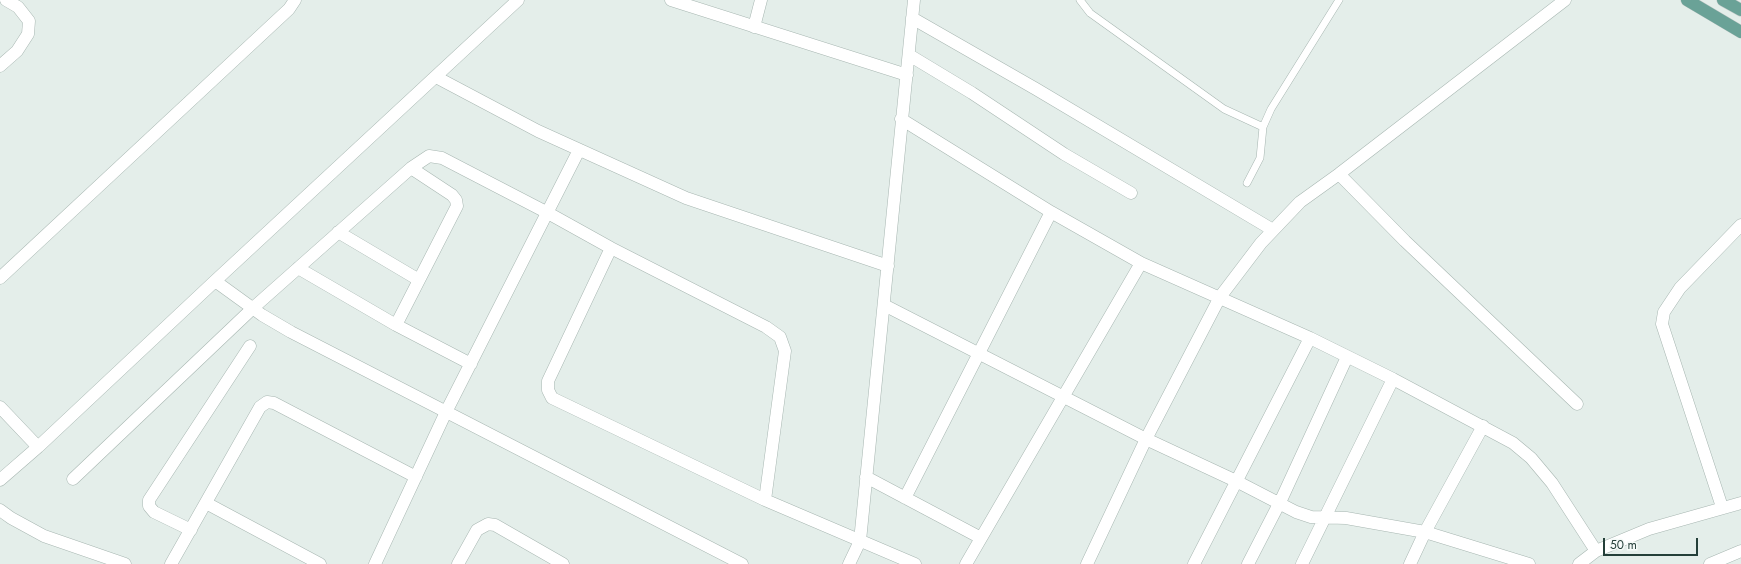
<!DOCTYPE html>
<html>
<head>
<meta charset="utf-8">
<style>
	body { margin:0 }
	#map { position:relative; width:1741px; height:564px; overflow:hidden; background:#e4eeea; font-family:Jost,sans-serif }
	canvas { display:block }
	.scale { position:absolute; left:1603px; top:538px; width:95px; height:18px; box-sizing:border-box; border:2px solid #243f39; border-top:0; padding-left:5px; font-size:12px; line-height:14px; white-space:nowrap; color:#243f39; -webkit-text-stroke:3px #f5faf8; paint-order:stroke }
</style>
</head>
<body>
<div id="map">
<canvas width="1741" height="564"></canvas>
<div class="scale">50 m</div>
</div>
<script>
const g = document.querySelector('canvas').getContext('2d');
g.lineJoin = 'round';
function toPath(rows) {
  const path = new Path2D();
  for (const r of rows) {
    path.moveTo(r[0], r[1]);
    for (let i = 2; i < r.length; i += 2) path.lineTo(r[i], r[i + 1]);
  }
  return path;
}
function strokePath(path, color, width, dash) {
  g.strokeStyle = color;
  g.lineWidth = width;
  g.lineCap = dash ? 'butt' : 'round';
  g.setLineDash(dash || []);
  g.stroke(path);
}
const lane = toPath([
	[1080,0,1090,13,1224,109,1263,127],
	[1247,183,1260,158,1263,127,1271,109,1339,0]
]);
const street = toPath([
	[671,0,907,75],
	[912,18,1036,89,1273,230],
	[754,27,761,0],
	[909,55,972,93,1064,154,1131,193],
	[0,66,17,51,28,34,29,21,18,7,6,0],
	[436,77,538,131,686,198,888,266],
	[901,119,1051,212,1141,263,1310,338,1393,379,1513,443,1531,458,1552,483,1596,551],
	[1339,174,1405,241,1577,404],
	[338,232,419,280],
	[611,248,548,381,548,390,552,398,765,500,915,564],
	[298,268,396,325,471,364],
	[0,278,289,9,295,0],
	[215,281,262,315,291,332,742,564],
	[884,305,1146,439,1236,481,1296,512,1311,517,1346,518,1425,532,1529,564],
	[396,325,457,206,456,200,452,195,411,168],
	[0,407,38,447],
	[866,477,981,538],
	[73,479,253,308,411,168,429,156,442,158,548,213,611,248,766,327,780,337,785,351,765,500],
	[0,480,38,447,215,281,518,0],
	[905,498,1051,212],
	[206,503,320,564],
	[1722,507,1662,324,1664,312,1680,288,1741,225],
	[0,510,11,518,44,536,125,564],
	[191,530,154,512,149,506,149,500,250,346],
	[171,564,260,407,267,402,274,403,416,477],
	[375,564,446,412,579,150],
	[458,564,477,530,488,524,495,525,563,564],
	[849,564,860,541,914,0],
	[966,564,1141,263],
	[1087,564,1146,439,1220,297,1261,243,1300,202,1339,174,1565,0],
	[1194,564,1310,338],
	[1248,564,1282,498,1347,357],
	[1302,564,1393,379],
	[1410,564,1425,532,1483,426],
	[1579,564,1596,551,1649,529,1741,503],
	[1710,564,1741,551]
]);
const primary = toPath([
	[1687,0,1741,32],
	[1723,0,1741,10]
]);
strokePath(lane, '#a7b6b1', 8);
strokePath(street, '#a7b6b1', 13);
strokePath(primary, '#c2c9c8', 13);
strokePath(lane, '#fff', 7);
strokePath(street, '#fff', 12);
strokePath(primary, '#6aa297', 12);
</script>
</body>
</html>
